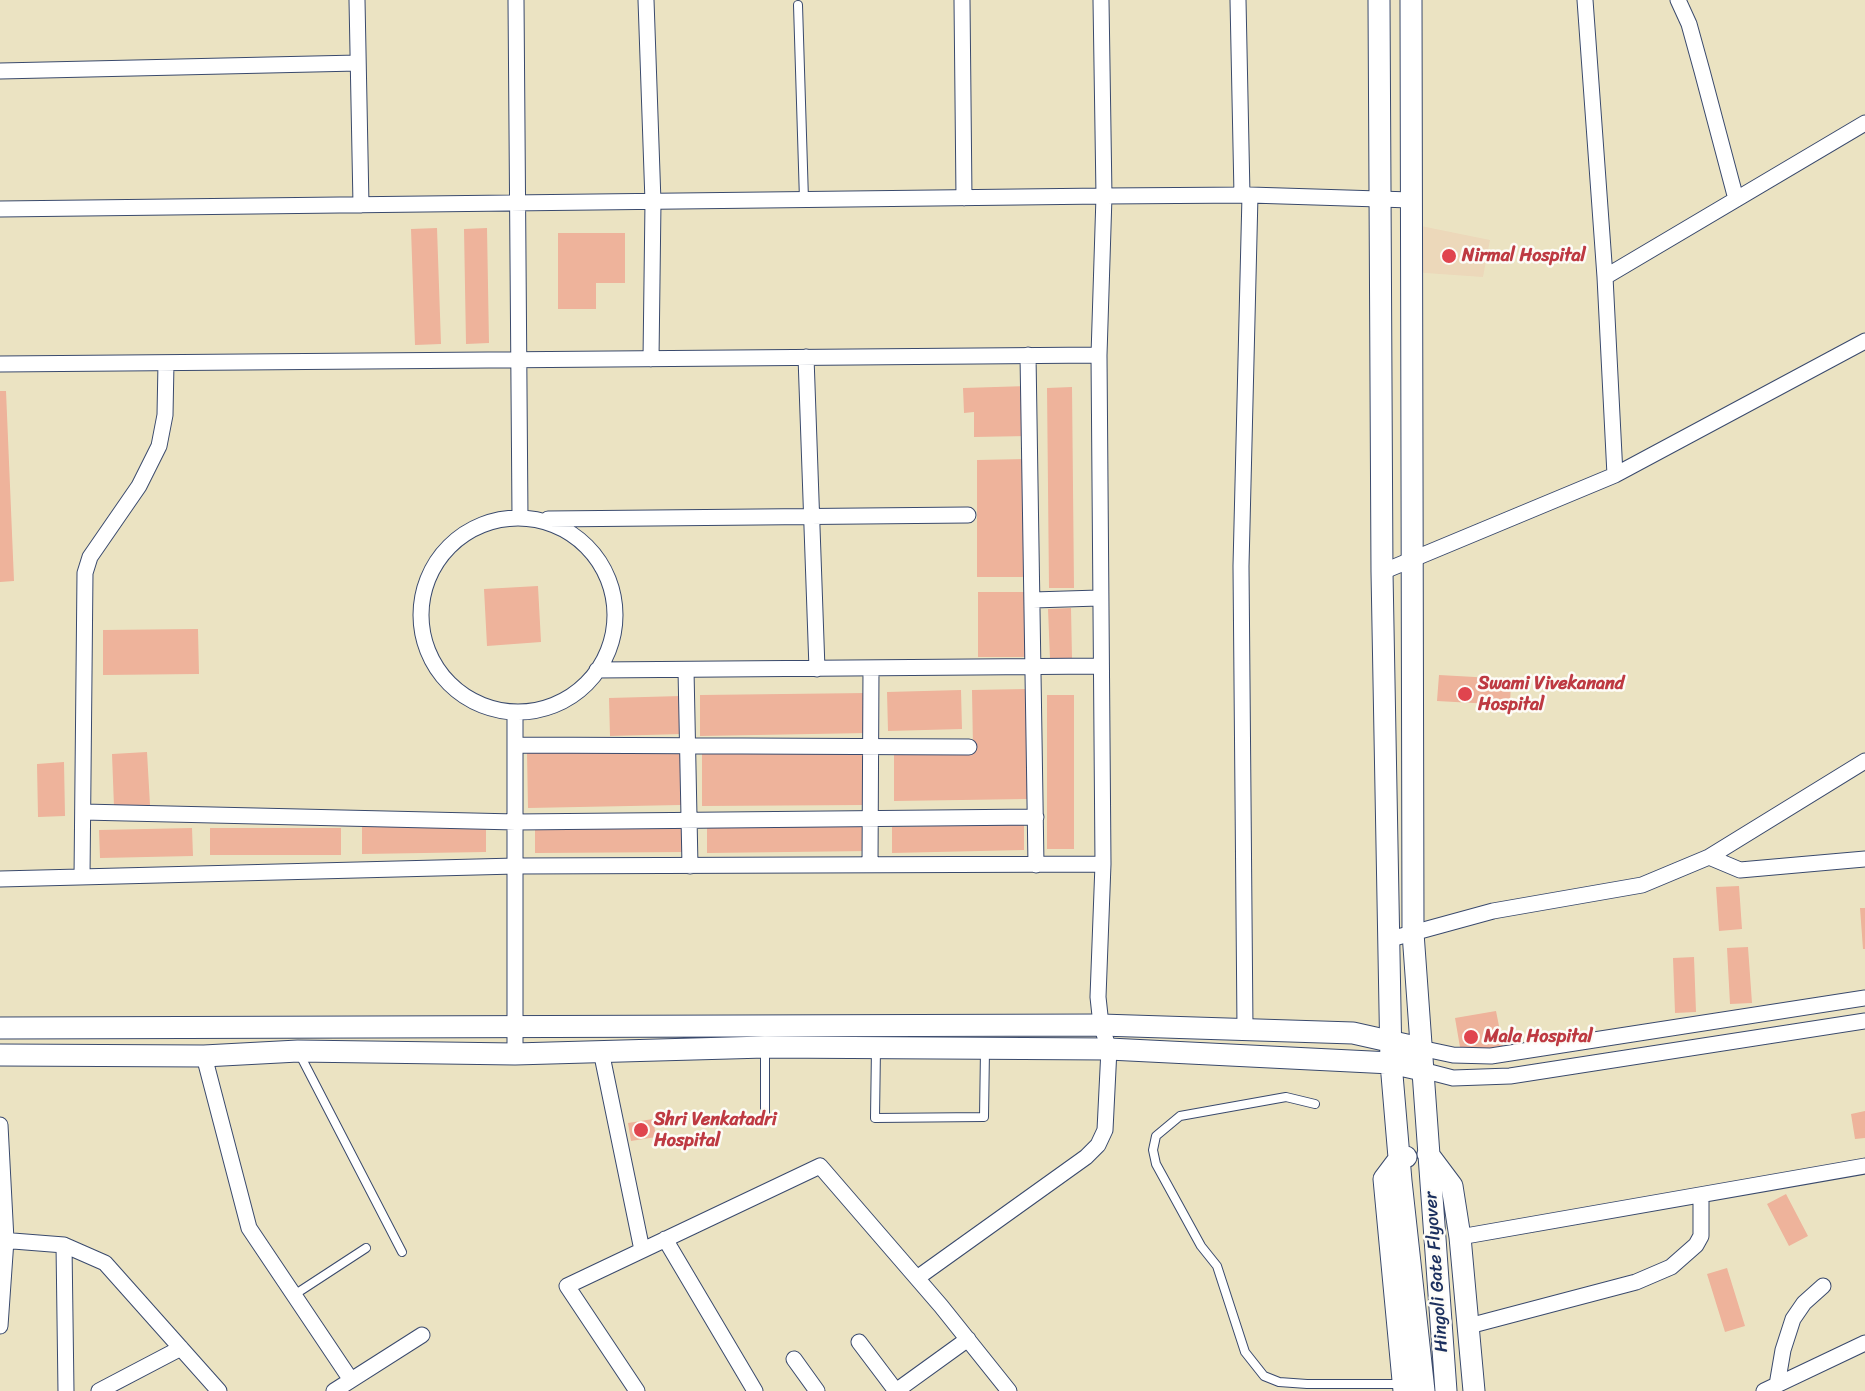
<!DOCTYPE html>
<html>
<head>
<meta charset="utf-8">
<style>
	body { margin:0 }
	canvas { display:block; background:#ebe3c2 }
</style>
</head>
<body>
<canvas width="1865" height="1391"></canvas>
<script>
const g = document.querySelector('canvas').getContext('2d');
g.lineJoin = 'round';
function paint(path, color) {
  g.fillStyle = color;
  g.fill(path, 'evenodd');
}
function toPath(rows) {
  const path = new Path2D();
  for (const r of rows) {
    if (r.length === 3) {
      path.moveTo(r[0] + r[2], r[1]);
      path.arc(r[0], r[1], r[2], 0, 2 * Math.PI);
      continue;
    }
    path.moveTo(r[0], r[1]);
    for (let i = 2; i < r.length; i += 2) path.lineTo(r[i], r[i + 1]);
  }
  return path;
}
function strokePath(path, color, width, dash) {
  g.strokeStyle = color;
  g.lineWidth = width;
  g.lineCap = dash ? 'butt' : 'round';
  g.setLineDash(dash || []);
  g.stroke(path);
}
function drawText(font, color, halo, rows, align = 'center') {
  g.font = font + ' Sriracha,sans-serif';
  g.lineWidth = 5;
  g.setLineDash([]);
  g.textBaseline = 'middle';
  g.strokeStyle = halo;
  g.fillStyle = color;
  for (const [text, x, y, turn = 0] of rows) {
    g.save();
    g.translate(x, y);
    g.rotate((+turn || 0) * Math.PI / 180);
    g.textAlign = isNaN(turn) ? turn : align;
    if (halo) g.strokeText(text, 0, 0);
    g.fillText(text, 0, 0);
    g.restore();
  }
}
paint(toPath([
	[1411,224,1490,240,1483,277,1411,272]
]), '#ecd8ba');
paint(toPath([
	[437,228,441,344,415,345,411,229],
	[487,228,489,343,466,344,464,229],
	[558,233,625,233,625,283,596,283,596,309,558,309],
	[1028,386,1029,436,974,437,974,412,964,413,963,388],
	[1072,387,1074,588,1049,588,1047,388],
	[0,391,6,391,14,581,0,582],
	[1027,459,1027,577,977,577,977,460],
	[538,586,541,642,487,646,484,589],
	[978,592,1029,592,1028,657,978,657],
	[1071,608,1072,658,1050,659,1048,609],
	[198,629,199,674,103,675,103,630],
	[1439,675,1511,679,1510,705,1437,701],
	[1027,689,1028,799,894,801,894,750,973,749,972,690],
	[961,690,962,729,888,731,887,692],
	[867,693,868,733,700,736,700,695],
	[1047,695,1074,695,1074,849,1047,849],
	[681,696,682,734,610,736,609,698],
	[680,750,681,805,528,808,527,753],
	[864,751,864,805,702,806,702,753],
	[147,752,150,805,114,807,112,754],
	[64,762,65,816,38,817,37,764],
	[1024,824,1024,850,892,853,892,827],
	[486,826,486,852,362,854,362,827],
	[868,826,868,851,707,853,707,828],
	[687,827,687,852,535,853,535,828],
	[192,828,193,856,100,858,99,830],
	[210,828,341,828,341,855,210,855],
	[1739,886,1742,929,1719,931,1716,887],
	[1860,908,1865,908,1865,949,1863,949],
	[1748,947,1752,1003,1730,1004,1727,948],
	[1694,957,1696,1012,1675,1013,1673,958],
	[1496,1011,1503,1046,1461,1053,1455,1018],
	[1865,1111,1865,1138,1855,1139,1851,1114],
	[653,1119,656,1137,631,1141,628,1123],
	[1786,1194,1808,1236,1789,1246,1767,1204],
	[1727,1268,1745,1326,1725,1332,1707,1274]
]), '#eeb39b');
const lane = toPath([
	[798,5,804,200],
	[876,1048,875,1118,984,1117,985,1050],
	[299,1053,402,1252],
	[1315,1104,1286,1097,1180,1116,1156,1136,1153,1150,1156,1164,1201,1246,1217,1266,1245,1352,1264,1376,1279,1382,1307,1384,1401,1384],
	[765,1121,765,1050],
	[294,1295,366,1248]
]);
const street = toPath([
	[357,0,361,205],
	[516,0,520,517],
	[646,0,653,202,651,359],
	[962,0,964,198],
	[1238,0,1242,195],
	[1678,0,1689,24,1702,71,1736,199],
	[0,71,358,63],
	[0,209,1104,196,1250,195,1411,200],
	[1605,277,1865,123],
	[1028,355,1036,865],
	[806,357,817,669],
	[0,364,1099,355],
	[1615,475,1865,341],
	[518,615,97],
	[548,519,968,515],
	[1382,572,1615,475,1605,277,1585,0],
	[1033,600,1099,598],
	[597,670,1100,666],
	[686,670,690,866],
	[516,745,969,747],
	[83,812,516,822,1036,817],
	[1709,857,1740,870,1865,859],
	[870,865,871,668],
	[82,877,85,573,90,557,139,486,159,446,165,415,166,363],
	[0,879,516,866,1103,864],
	[1387,940,1493,911,1642,885,1709,857,1865,761],
	[1245,1028,1241,566,1250,195],
	[1420,1048,1453,1055,1491,1056,1865,998],
	[601,1051,642,1250],
	[515,1054,515,713],
	[204,1056,249,1228,351,1380],
	[1422,1070,1453,1078,1510,1076,1865,1021],
	[0,1125,6,1240,0,1326],
	[1460,1237,1865,1166],
	[665,1239,755,1391],
	[0,1240,64,1245,105,1263,219,1391],
	[64,1245,66,1391],
	[917,1278,1086,1157,1098,1145,1105,1130,1109,1049,1101,1025,1098,997,1103,864,1099,355,1104,196,1101,0],
	[1469,1326,1636,1282,1671,1267,1696,1245,1701,1236,1701,1195],
	[859,1342,896,1391],
	[794,1359,817,1391],
	[1777,1385,1783,1350,1793,1319,1804,1303,1823,1286],
	[99,1391,181,1348],
	[334,1391,422,1335],
	[637,1391,567,1286,820,1166,941,1306,1009,1391],
	[896,1391,968,1339],
	[1764,1391,1865,1343]
]);
const secondary = toPath([
	[1379,0,1382,572,1391,1063,1401,1181,1424,1391],
	[1411,0,1413,933,1446,1391],
	[0,1028,1101,1025,1353,1033,1420,1048],
	[0,1055,204,1056,298,1051,515,1054,765,1047,1109,1049,1391,1063,1422,1070],
	[1428,1154,1452,1186,1460,1237,1474,1391],
	[1404,1391,1384,1179,1399,1159,1406,1157]
]);
strokePath(lane, '#3a4a6d', 10);
strokePath(street, '#3a4a6d', 17);
strokePath(secondary, '#3a4a6d', 23);
strokePath(lane, '#fff', 8);
strokePath(street, '#fff', 15);
strokePath(secondary, '#fff', 21);
for (const [x, y, r, color] of [
	[1449,256,8,"#e0444e"],
	[1465,694,8,"#e0444e"],
	[1471,1037,8,"#e0444e"],
	[641,1130,8,"#e0444e"]
]) {
  const dot = new Path2D();
  dot.arc(x, y, r, 0, 2 * Math.PI);
  g.fillStyle = color;
  g.fill(dot);
  strokePath(dot, '#fdfcf7', 2);
}
drawText('bold 18px', '#be3a42', '#fdfcf7', [
	["Nirmal Hospital",1462,256],
	["Swami Vivekanand",1478,684],
	["Hospital",1478,705],
	["Mala Hospital",1484,1037],
	["Shri Venkatadri",654,1120],
	["Hospital",654,1141]
], 'left');
drawText('18px', '#1b2f5e', '#fdfcf7', [
	["Hingoli Gate Flyover",1437,1272,-94]
]);
</script>
</body>
</html>
